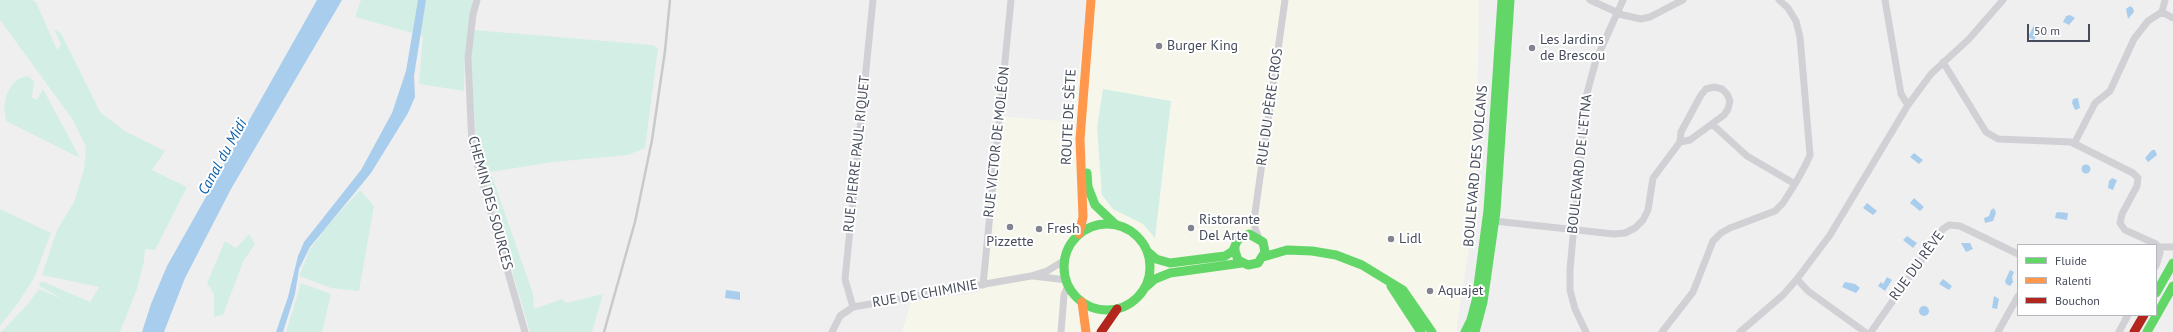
<!DOCTYPE html>
<html>
<head>
<meta charset="utf-8">
<style>
	body { margin:0 }
	#map { position:relative; width:2173px; height:332px; overflow:hidden; background:#f0efef; font-family:"PT Sans",sans-serif }
	canvas { display:block }
	.legend { position:absolute; left:2017px; top:244px; width:140px; height:72px; box-sizing:border-box; background:#fff; border:1px solid #b5b7be; margin:0; padding:5px 7px; list-style:none; font-size:12px; color:#464c5c }
	.legend li { display:flex; align-items:center; gap:8px; height:20px }
	.legend b { width:20px; border:1px solid #b5b7be }
	.scale { position:absolute; left:2027px; top:24px; width:63px; height:18px; box-sizing:border-box; border:2px solid #464c5c; border-top:0; padding-left:5px; font-size:12px; line-height:14px; white-space:nowrap; color:#464c5c; -webkit-text-stroke:3px #fff; paint-order:stroke }
</style>
</head>
<body>
<div id="map">
<canvas width="2173" height="332"></canvas>
<ul class="legend">
<li><b style="height:5px;background:#63d668"></b>Fluide</li>
<li><b style="height:5px;background:#ff974d"></b>Ralenti</li>
<li><b style="height:5px;background:#b3261e"></b>Bouchon</li>
</ul>
<div class="scale">50 m</div>
</div>
<script>
const g = document.querySelector('canvas').getContext('2d');
g.lineJoin = 'round';
function paint(path, color) {
  g.fillStyle = color;
  g.fill(path, 'evenodd');
}
function toPath(rows) {
  const path = new Path2D();
  for (const r of rows) {
    if (r.length === 3) {
      path.moveTo(r[0] + r[2], r[1]);
      path.arc(r[0], r[1], r[2], 0, 2 * Math.PI);
      continue;
    }
    path.moveTo(r[0], r[1]);
    for (let i = 2; i < r.length; i += 2) path.lineTo(r[i], r[i + 1]);
  }
  return path;
}
function strokePath(path, color, width, dash) {
  g.strokeStyle = color;
  g.lineWidth = width;
  g.lineCap = dash ? 'butt' : 'round';
  g.setLineDash(dash || []);
  g.stroke(path);
}
function drawText(font, color, halo, rows, align = 'center') {
  g.font = font + ' "PT Sans",sans-serif';
  g.lineWidth = 4;
  g.setLineDash([]);
  g.textBaseline = 'middle';
  g.strokeStyle = halo;
  g.fillStyle = color;
  for (const [text, x, y, turn = 0] of rows) {
    g.save();
    g.translate(x, y);
    g.rotate((+turn || 0) * Math.PI / 180);
    g.textAlign = isNaN(turn) ? turn : align;
    if (halo) g.strokeText(text, 0, 0);
    g.fillText(text, 0, 0);
    g.restore();
  }
}
paint(toPath([
	[1088,0,1479,0,1476,187,1479,187,1457,323,1458,332,902,332,911,302,980,292,996,116,1072,122]
]), '#f7f6eb');
paint(toPath([
	[0,0,32,0,36,2,57,50,61,45,54,29,61,33,100,112,125,131,165,151,152,170,187,187,155,250,145,249,144,261,137,289,120,332,1,332,27,305,39,289,63,299,39,286,40,282,44,282,90,302,99,287,42,275,57,230,74,202,84,169,86,147,73,120,0,20],
	[361,0,473,0,465,49,464,91,419,84,423,36,355,17],
	[474,30,653,45,658,48,645,148,628,155,553,162,484,173,476,144,471,55],
	[28,76,34,81,32,97,37,100,43,89,80,158,6,121,4,107,6,96,12,84,20,78],
	[1103,89,1171,101,1155,238,1143,224,1113,209,1102,195,1097,128],
	[492,176,533,294,534,309,562,299,566,303,603,294,592,332,530,332,485,178],
	[360,190,374,206,359,291,331,288,299,276,310,249,328,225],
	[0,209,51,233,34,278,18,303,0,326],
	[249,234,255,244,243,262,223,315,214,317,214,294,207,283,225,241,236,248],
	[301,283,331,294,322,332,286,332]
]), '#d3efe5');
paint(toPath([
	[317,0,342,0,231,189,185,278,164,332,142,332,151,304,167,266],
	[418,0,426,0,414,76,415,97,408,113,371,173,310,247,299,269,295,294,283,332,276,332,288,297,298,256,304,242,361,170,392,113,406,71],
	[2130,6,2133,8,2134,12,2128,19,2126,9],
	[2070,15,2075,18,2069,25,2063,22,2066,16],
	[2034,25,2040,29,2034,40,2028,37],
	[2078,98,2080,108,2075,110,2072,103,2073,99],
	[2152,150,2155,150,2157,155,2148,162,2145,158],
	[1914,153,1923,160,1919,164,1910,157],
	[2086,169,4.5],
	[2112,178,2117,180,2113,190,2108,188,2109,181],
	[1914,198,1924,207,1920,211,1910,203],
	[1867,203,1877,211,1873,215,1863,208],
	[1994,208,1996,213,1993,221,1985,223,1984,218,1989,216,1991,210],
	[2058,212,2068,213,2067,220,2055,218,2056,213],
	[1907,236,1917,243,1913,248,1903,240],
	[1961,243,1970,243,1973,249,1966,252],
	[2010,270,2014,272,2012,277,2013,282,2010,286,2006,284,2005,281],
	[1887,277,1892,280,1885,291,1878,286,1881,282,1883,284],
	[1943,279,1952,286,1949,290,1939,284],
	[1845,282,1855,284,1860,288,1856,293,1842,287],
	[726,290,740,292,740,300,725,298],
	[1994,296,1999,299,1997,309,1992,308],
	[1924,311,5]
]), '#a8cded');
strokePath(toPath([
	[477,0,473,14,468,57,472,146,525,332],
	[1590,0,1623,15,1641,19,1650,17,1683,0],
	[1885,0,1901,94,1908,105],
	[2165,0,2162,12,2173,18],
	[1943,62,1986,132,1998,139,2071,142,2133,173,2138,178,2137,186,2122,214,2120,223,2125,230,2156,244,2160,253,2156,266],
	[1712,124,1747,156,1795,184],
	[2074,144,2095,103,2110,91,2134,39,2148,21,2162,12],
	[1494,221,1614,234,1625,233,1635,228,1643,220,1648,210,1653,178,1680,142,1681,132,1701,95,1706,89,1714,87,1722,89,1727,94,1730,101,1728,109,1724,115,1690,140,1680,142],
	[1259,238,1255,228,1255,213,1285,0],
	[2158,247,2173,247],
	[1033,276,1067,280],
	[1797,279,1808,291,1865,332],
	[983,285,1011,0],
	[853,307,845,279,873,0],
	[832,332,840,316,853,307,1031,276,1047,271,1065,260],
	[1061,332,1064,295,1068,286],
	[1586,332,1575,309,1570,290,1570,269,1586,97,1596,60,1623,0],
	[1662,332,1693,292,1713,241,1721,233,1730,228,1775,211,1783,203,1795,184,1805,166,1810,155,1800,37,1796,21,1788,8,1779,0],
	[1740,332,1783,295,1797,279,1830,235,1908,105,1931,74,1969,39,2003,0],
	[1871,332,1943,229,1949,225,1960,226,2018,254],
	[1998,332,2018,296],
	[2119,332,2128,315]
]), '#d1d1d5', 7);
strokePath(toPath([
	[1087,173,1088,187,1095,205,1115,224],
	[1107,267,43],
	[1148,252,1156,259,1170,263,1225,256,1233,251,1237,241,1240,238,1249,234,1263,242,1265,252,1258,263,1248,265,1238,260,1235,251,1235,246],
	[1263,257,1287,250,1312,251,1336,255,1362,265,1403,290,1432,332],
	[1391,286,1421,332],
	[1146,287,1155,279,1170,273,1242,263],
	[2156,293,2173,263],
	[1465,332,1471,320,1476,301,1488,210,1502,0],
	[1475,332,1483,302,1496,211,1510,0],
	[2147,332,2173,286]
]), '#63d668', 9);
strokePath(toPath([
	[1079,234,1083,217,1080,139,1091,0],
	[1082,302,1086,332]
]), '#ff974d', 9);
strokePath(toPath([
	[1101,332,1117,309],
	[2134,332,2144,315]
]), '#b3261e', 9);
strokePath(toPath([
	[604,332,635,222,652,140,665,51,670,0]
]), '#c8c9cc', 2.5);
for (const [x, y, r, color] of [
	[1159,46,4,"#82858f"],
	[1532,48,4,"#82858f"],
	[1010,227,4,"#82858f"],
	[1191,228,4,"#82858f"],
	[1039,229,4,"#82858f"],
	[1391,239,4,"#82858f"],
	[1430,291,4,"#82858f"]
]) {
  const dot = new Path2D();
  dot.arc(x, y, r, 0, 2 * Math.PI);
  g.fillStyle = color;
  g.fill(dot);
  strokePath(dot, '#fff', 1.5);
}
drawText('14px', '#464c5c', '#fff', [
	["Les Jardins",1540,40],
	["de Brescou",1540,56],
	["Burger King",1167,46],
	["Ristorante",1199,220],
	["Del Arte",1199,236],
	["Fresh",1047,229],
	["Lidl",1399,239],
	["Pizzette",1010,242,"center"],
	["Aquajet",1438,291]
], 'left');
drawText('14px', '#464c5c', '#fff', [
	["RUE DU PÈRE CROS",1270,107,-82],
	["ROUTE DE SÈTE",1069,117,-87],
	["RUE VICTOR DE MOLÉON",997,142,-84],
	["RUE PIERRE PAUL RIQUET",857,154,-84],
	["BOULEVARD DE L'ETNA",1580,164,-84],
	["BOULEVARD DES VOLCANS",1476,166,-85],
	["CHEMIN DES SOURCES",490,203,75],
	["RUE DU RÊVE",1917,266,-54],
	["RUE DE CHIMINIE",925,294,-10]
]);
drawText('italic 15px', '#0b61aa', '#fff', [
	["Canal du Midi",223,157,-61]
]);
</script>
</body>
</html>
